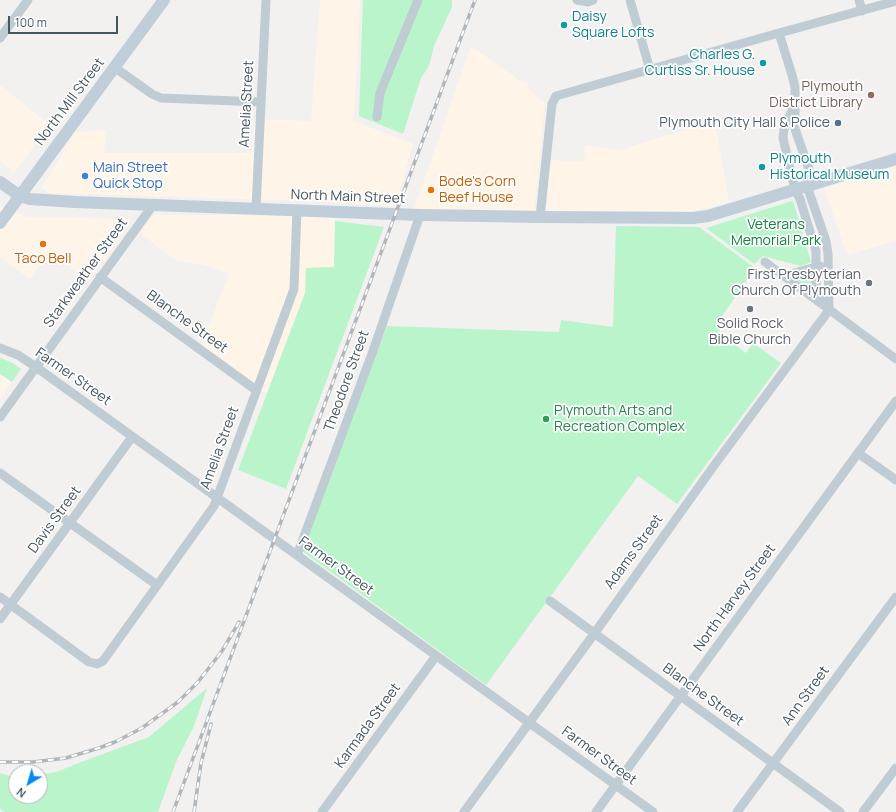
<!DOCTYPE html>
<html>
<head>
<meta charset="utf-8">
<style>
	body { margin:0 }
	#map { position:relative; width:896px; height:812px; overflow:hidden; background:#f3f0f0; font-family:Manrope,sans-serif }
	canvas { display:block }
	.north { position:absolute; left:8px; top:764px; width:40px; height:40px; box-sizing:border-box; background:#fff; border:1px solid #b5bbbf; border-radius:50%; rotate:218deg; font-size:11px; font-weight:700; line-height:16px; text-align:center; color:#46565f }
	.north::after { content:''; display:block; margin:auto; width:14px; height:18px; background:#0788f6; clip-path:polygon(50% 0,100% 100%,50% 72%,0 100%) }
	.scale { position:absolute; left:8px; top:16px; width:110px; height:18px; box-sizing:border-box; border:2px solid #46565f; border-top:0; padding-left:5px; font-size:12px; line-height:14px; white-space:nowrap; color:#46565f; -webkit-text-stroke:3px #fff; paint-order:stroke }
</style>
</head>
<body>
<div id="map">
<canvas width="896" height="812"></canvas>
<div class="north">N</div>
<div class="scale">100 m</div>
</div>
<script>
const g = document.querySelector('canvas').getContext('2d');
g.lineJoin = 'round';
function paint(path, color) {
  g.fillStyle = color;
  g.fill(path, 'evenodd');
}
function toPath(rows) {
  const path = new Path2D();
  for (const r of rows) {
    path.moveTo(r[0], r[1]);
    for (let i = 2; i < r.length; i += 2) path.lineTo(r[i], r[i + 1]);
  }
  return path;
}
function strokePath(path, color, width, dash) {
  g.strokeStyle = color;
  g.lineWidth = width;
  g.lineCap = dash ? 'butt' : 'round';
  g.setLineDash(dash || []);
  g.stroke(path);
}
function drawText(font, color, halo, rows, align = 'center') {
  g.font = font + ' Manrope,sans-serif';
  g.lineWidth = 3.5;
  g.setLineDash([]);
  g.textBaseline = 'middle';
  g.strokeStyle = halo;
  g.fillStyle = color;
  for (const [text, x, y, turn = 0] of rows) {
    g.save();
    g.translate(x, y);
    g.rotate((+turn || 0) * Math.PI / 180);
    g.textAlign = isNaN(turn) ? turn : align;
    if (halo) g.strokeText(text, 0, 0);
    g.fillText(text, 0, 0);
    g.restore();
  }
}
paint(toPath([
	[320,0,360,0,354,121,413,144,395,207,310,201,49,193,42,188,75,132,106,130,104,153,252,153,254,119,311,121],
	[471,46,522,82,528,83,529,90,545,103,534,210,414,209],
	[0,85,50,125,14,173,0,161],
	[715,122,729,202,697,211,547,211,549,160,584,162,585,145,620,150,690,128],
	[896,166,896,241,847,255,824,188],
	[0,206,27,217,129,219,129,224,89,281,49,252,30,279,0,257],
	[154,215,289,215,334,218,335,221,334,268,306,268,305,293,266,394,201,346,229,273,205,265,175,260,140,233],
	[0,374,12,382,0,399]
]), '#fef5e8');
paint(toPath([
	[363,0,452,0,452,7,434,46,429,66,421,78,403,134,359,116],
	[792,201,794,204,811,262,801,266,763,256,754,264,706,228],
	[335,221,384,227,286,489,238,470,305,293,306,268,334,267],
	[616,226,699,227,755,268,720,319,719,333,746,353,753,343,781,363,677,504,638,476,486,685,302,551,387,326,559,332,561,320,613,327],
	[809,273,813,277,813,286,809,289,796,280,796,278,799,276],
	[0,358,11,362,21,369,12,382,0,374],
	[207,688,194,726,176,762,158,812,4,812,0,809,0,773,16,778,16,796,40,796,40,775,56,772,84,761,149,737]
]), '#baf4cb');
strokePath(toPath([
	[577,0,588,2,593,0],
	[630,0,650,70],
	[859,0,862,11],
	[779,33,792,75,795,87,795,129,809,169,807,186,826,241,828,254,829,310],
	[0,38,28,0],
	[114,67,152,94,161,98,261,102],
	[794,106,784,129,783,138,795,190,800,199,816,251,816,282,817,290,819,296,829,310],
	[377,117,380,93,418,0],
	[256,208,266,0],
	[540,217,552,104,556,96,779,33,896,1],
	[765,262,896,359],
	[783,276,820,266],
	[100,277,256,390],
	[0,348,18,355,36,367,653,812],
	[0,417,153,205],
	[858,453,896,480],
	[0,473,157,585],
	[297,555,373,351,420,215],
	[0,597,89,662,97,664,103,661,214,506,294,289,297,210],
	[550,601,840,812],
	[0,619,132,437],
	[322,812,436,656],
	[464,812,594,634,713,467,829,310],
	[596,812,896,401],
	[737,812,896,597],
	[863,812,896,768]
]), '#bfccd3', 9);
strokePath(toPath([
	[0,182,20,196,30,199,75,202,420,215,540,217,693,218,708,216,896,159],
	[0,223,164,0]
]), '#bfced9', 12);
const rail = toPath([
	[0,762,33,762,66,758,99,748,115,742,142,728,178,702,198,682,222,651,239,622],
	[173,812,475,0],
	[194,812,201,763,211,724]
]);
strokePath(rail, '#b1b6bb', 3.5);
strokePath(rail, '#fff', 2, [6]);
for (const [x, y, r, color] of [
	[564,25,4,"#0f9aa8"],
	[763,63,4,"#0f9aa8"],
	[871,95,4,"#8d6e63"],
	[838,123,4,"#5c6f8a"],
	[762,167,4,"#0f9aa8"],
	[85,176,4,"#3f7fe0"],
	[431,190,4,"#e8710a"],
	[43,244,4,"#e8710a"],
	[869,283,4,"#6b7280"],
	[750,309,4,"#6b7280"],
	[546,419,4,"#2e9e5b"]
]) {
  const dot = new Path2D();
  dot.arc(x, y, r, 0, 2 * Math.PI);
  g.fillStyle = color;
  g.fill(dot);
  strokePath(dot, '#fff', 1.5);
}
drawText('14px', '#0d838f', '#fff', [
	["Daisy",572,17],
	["Square Lofts",572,33],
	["Charles G.",755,55,"right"],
	["Curtiss Sr. House",755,71,"right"],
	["Plymouth",770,159],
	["Historical Museum",770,175]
], 'left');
drawText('14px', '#785e54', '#fff', [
	["Plymouth",863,87],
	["District Library",863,103]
], 'right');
drawText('14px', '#46565f', '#fff', [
	["North Mill Street",70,102,-53],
	["Amelia Street",247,104,-87],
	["North Main Street",348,197,2],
	["Starkweather Street",86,273,-54],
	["Blanche Street",187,322,36],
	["Farmer Street",73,377,35],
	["Theodore Street",347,381,-70],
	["Amelia Street",220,448,-70],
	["Davis Street",55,520,-54],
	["Adams Street",634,552,-54],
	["Farmer Street",336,566,36],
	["North Harvey Street",735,598,-54],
	["Blanche Street",703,695,36],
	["Ann Street",806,696,-54],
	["Karmada Street",368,726,-54],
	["Farmer Street",599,756,36]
]);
drawText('14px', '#4e5e75', '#fff', [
	["Plymouth City Hall & Police",830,123]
], 'right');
drawText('14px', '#366cbe', '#fff', [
	["Main Street",93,168],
	["Quick Stop",93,184]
], 'left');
drawText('14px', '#c56008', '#fff', [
	["Bode's Corn",439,182],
	["Beef House",439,198],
	["Taco Bell",43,259,"center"]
], 'left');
drawText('14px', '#0e843d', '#fff', [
	["Veterans",776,225],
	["Memorial Park",776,241]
]);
drawText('14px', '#5b616d', '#fff', [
	["First Presbyterian",861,275],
	["Church Of Plymouth",861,291],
	["Solid Rock",750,324,"center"],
	["Bible Church",750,340,"center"]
], 'right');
drawText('14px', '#27864d', '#fff', [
	["Plymouth Arts and",554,411],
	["Recreation Complex",554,427]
], 'left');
</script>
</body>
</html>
